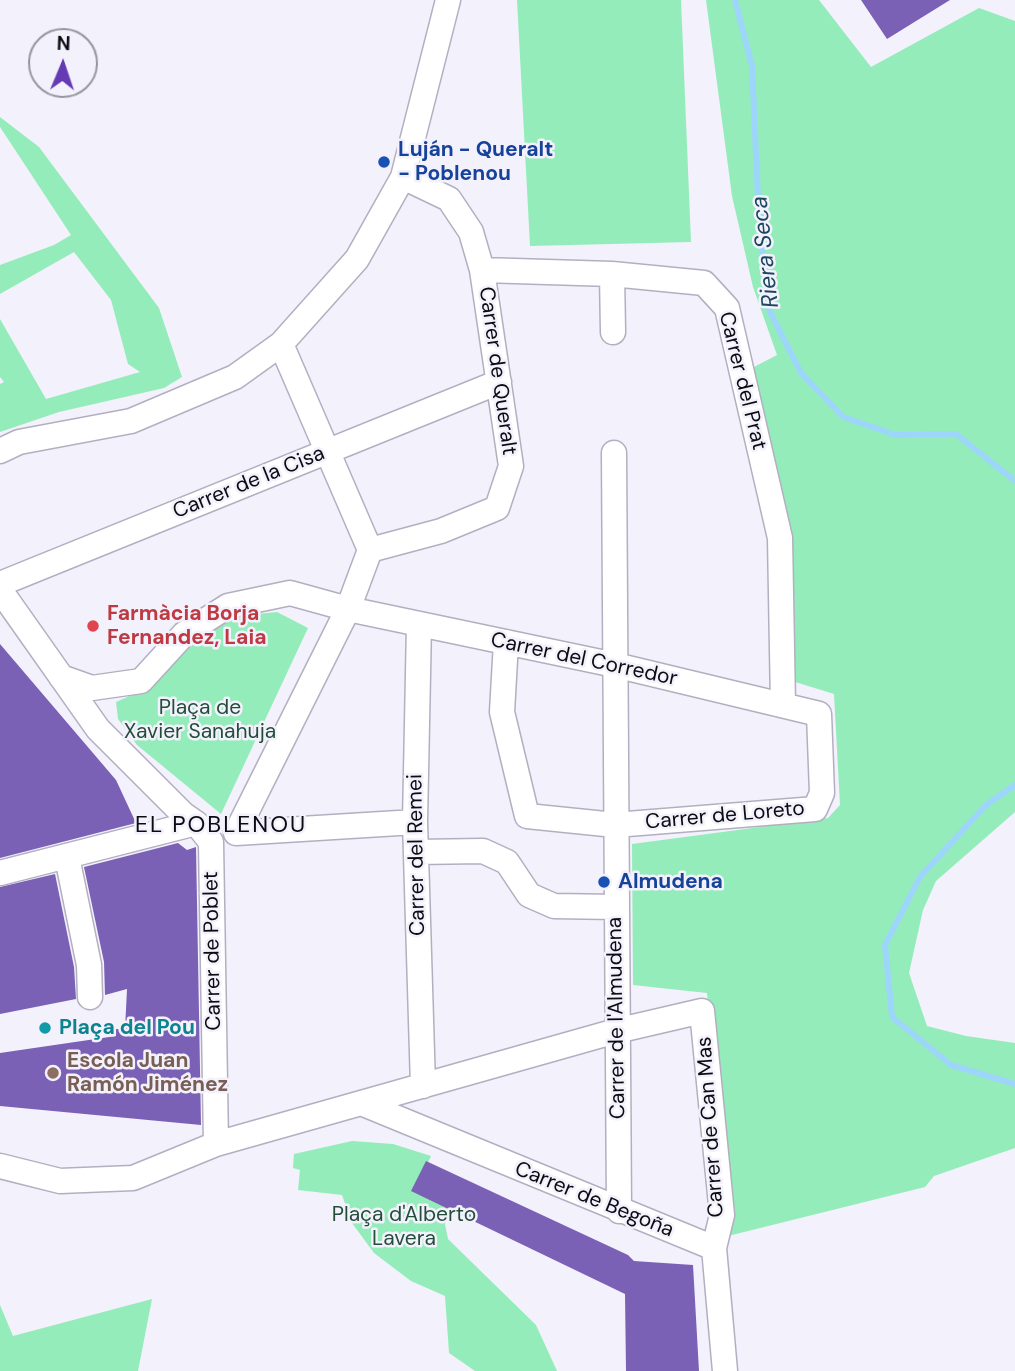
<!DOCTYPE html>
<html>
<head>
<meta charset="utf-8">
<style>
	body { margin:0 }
	#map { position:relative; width:1015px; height:1371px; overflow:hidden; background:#f3f1fc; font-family:"DM Sans",sans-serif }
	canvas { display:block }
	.north { position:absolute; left:28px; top:28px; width:70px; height:70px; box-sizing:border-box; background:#f3f1fc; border:2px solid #97959e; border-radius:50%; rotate:2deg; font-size:19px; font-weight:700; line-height:28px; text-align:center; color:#0d0b11 }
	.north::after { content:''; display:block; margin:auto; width:24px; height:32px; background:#643bb3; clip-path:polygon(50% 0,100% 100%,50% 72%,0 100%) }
</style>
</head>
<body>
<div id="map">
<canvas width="1015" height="1371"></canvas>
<div class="north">N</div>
</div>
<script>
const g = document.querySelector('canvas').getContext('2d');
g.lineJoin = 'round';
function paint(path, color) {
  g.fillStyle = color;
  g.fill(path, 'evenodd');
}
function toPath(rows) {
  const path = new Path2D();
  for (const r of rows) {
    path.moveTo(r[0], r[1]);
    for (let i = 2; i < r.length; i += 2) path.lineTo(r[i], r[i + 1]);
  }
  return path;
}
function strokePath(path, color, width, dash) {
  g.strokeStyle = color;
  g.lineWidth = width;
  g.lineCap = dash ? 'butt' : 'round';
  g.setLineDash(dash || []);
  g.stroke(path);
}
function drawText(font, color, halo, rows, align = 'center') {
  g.font = font + ' "DM Sans",sans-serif';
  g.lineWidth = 5;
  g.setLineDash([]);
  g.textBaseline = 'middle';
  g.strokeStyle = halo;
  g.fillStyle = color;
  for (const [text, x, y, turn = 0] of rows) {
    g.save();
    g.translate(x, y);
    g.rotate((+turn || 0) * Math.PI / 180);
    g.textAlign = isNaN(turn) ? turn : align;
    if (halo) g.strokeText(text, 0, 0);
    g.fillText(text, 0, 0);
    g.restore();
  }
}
paint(toPath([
	[517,0,681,0,691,242,530,246],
	[706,0,819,0,871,67,979,8,1015,21,1015,812,936,881,923,910,909,973,927,1026,966,1036,1015,1043,1015,1148,934,1176,925,1187,728,1236,707,993,633,985,632,844,828,818,840,805,834,694,792,681,752,368,777,355,753,287,732,196],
	[0,117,39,147,159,308,182,377,164,388,59,412,0,432,0,384,4,382,0,377,0,319,46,399,140,372,128,364,111,300,74,252,0,294,0,265,54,245,71,235,0,127],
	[277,612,308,628,221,814,137,745,118,719,116,702,150,687,189,643,238,616],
	[352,1141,393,1144,431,1156,416,1189,452,1209,445,1224,448,1239,536,1325,557,1371,475,1371,449,1353,445,1296,411,1281,374,1253,352,1223,342,1195,298,1190,300,1170,293,1168,294,1154],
	[152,1299,138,1371,0,1371,0,1305,13,1336]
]), '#94ecba');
strokePath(toPath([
	[735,0,752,66,758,200,768,308,801,373,843,417,896,435,956,434,1015,481],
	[1015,785,986,805,920,877,885,945,892,1017,951,1065,1015,1084]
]), '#9dd6fa', 6);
paint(toPath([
	[861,0,950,0,887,39],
	[0,644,116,780,136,823,0,858],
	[178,843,187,850,196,847,201,1125,0,1106,0,1053,116,1036,116,1029,125,1029,127,989,105,995,104,962,84,867],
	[55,874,74,967,76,999,0,1014,0,887],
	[426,1161,628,1255,634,1261,693,1265,699,1371,626,1371,625,1294,411,1191]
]), '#7a61b6');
const minor = toPath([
	[482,270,612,274,704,283,727,308,780,538,783,705],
	[612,274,613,332],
	[281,344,370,550],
	[0,451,19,442,131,421,235,377,281,344,357,259,403,177,448,0],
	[614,453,619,1211],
	[370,550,441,531,497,508,511,466,482,270,471,232,449,199,403,177],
	[370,550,348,609,236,833,415,822],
	[0,584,499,382],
	[0,590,98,729,183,814,196,823,211,842,216,1144],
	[419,624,415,822,423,1086],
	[61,677,92,688,141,681,184,634,228,606,290,593,348,609,615,665,819,714,822,793,815,809,615,825,527,816,502,712,506,642],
	[416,852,483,851,507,862,529,895,554,906,616,907],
	[67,857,89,965,90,997],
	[0,873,196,823],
	[361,1103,714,1248,725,1371],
	[0,1166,60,1181,133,1178,216,1144,616,1031,702,1011,722,1215,714,1248]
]);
strokePath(minor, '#b3afc1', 27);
strokePath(minor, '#fff', 24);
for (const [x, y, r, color] of [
	[384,162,7,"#1a4fb4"],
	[93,626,7,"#e0444e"],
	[604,882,7,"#1a4fb4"],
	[45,1028,7,"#0f9aa8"],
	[53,1073,7,"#8d6e63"]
]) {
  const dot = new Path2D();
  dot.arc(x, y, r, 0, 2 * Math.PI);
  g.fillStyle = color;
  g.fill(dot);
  strokePath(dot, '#f3f1fc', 2.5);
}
drawText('bold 21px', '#164399', '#f3f1fc', [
	["Luján - Queralt",398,150],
	["- Poblenou",398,174],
	["Almudena",618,882]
], 'left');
drawText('21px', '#0d0b11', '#f3f1fc', [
	["Carrer de Queralt",497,371,82],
	["Carrer del Prat",742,381,76],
	["Carrer de la Cisa",249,483,-22],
	["Carrer del Corredor",584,660,12],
	["Carrer de Loreto",725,816,-5],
	["Carrer del Remei",417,855,-91],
	["Carrer de Poblet",213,951,-91],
	["Carrer de l'Almudena",617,1018,-91],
	["Carrer de Can Mas",711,1127,-94],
	["Carrer de Begoña",594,1200,22]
]);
drawText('bold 21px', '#be3a42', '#f3f1fc', [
	["Farmàcia Borja",107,614],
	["Fernandez, Laia",107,638]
], 'left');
drawText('21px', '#224e37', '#f3f1fc', [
	["Plaça de",200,708],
	["Xavier Sanahuja",200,732],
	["Plaça d'Alberto",404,1215],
	["Lavera",404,1239]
]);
drawText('bold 21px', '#0d838f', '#f3f1fc', [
	["Plaça del Pou",59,1028]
], 'left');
drawText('bold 21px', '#785e54', '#f3f1fc', [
	["Escola Juan",67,1061],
	["Ramón Jiménez",67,1085]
], 'left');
drawText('italic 23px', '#1a465f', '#f3f1fc', [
	["Riera Seca",766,252,-96]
]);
g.letterSpacing = '2px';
drawText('23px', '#0d0b11', '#f3f1fc', [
	["EL POBLENOU",221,826]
]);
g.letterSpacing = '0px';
</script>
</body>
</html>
